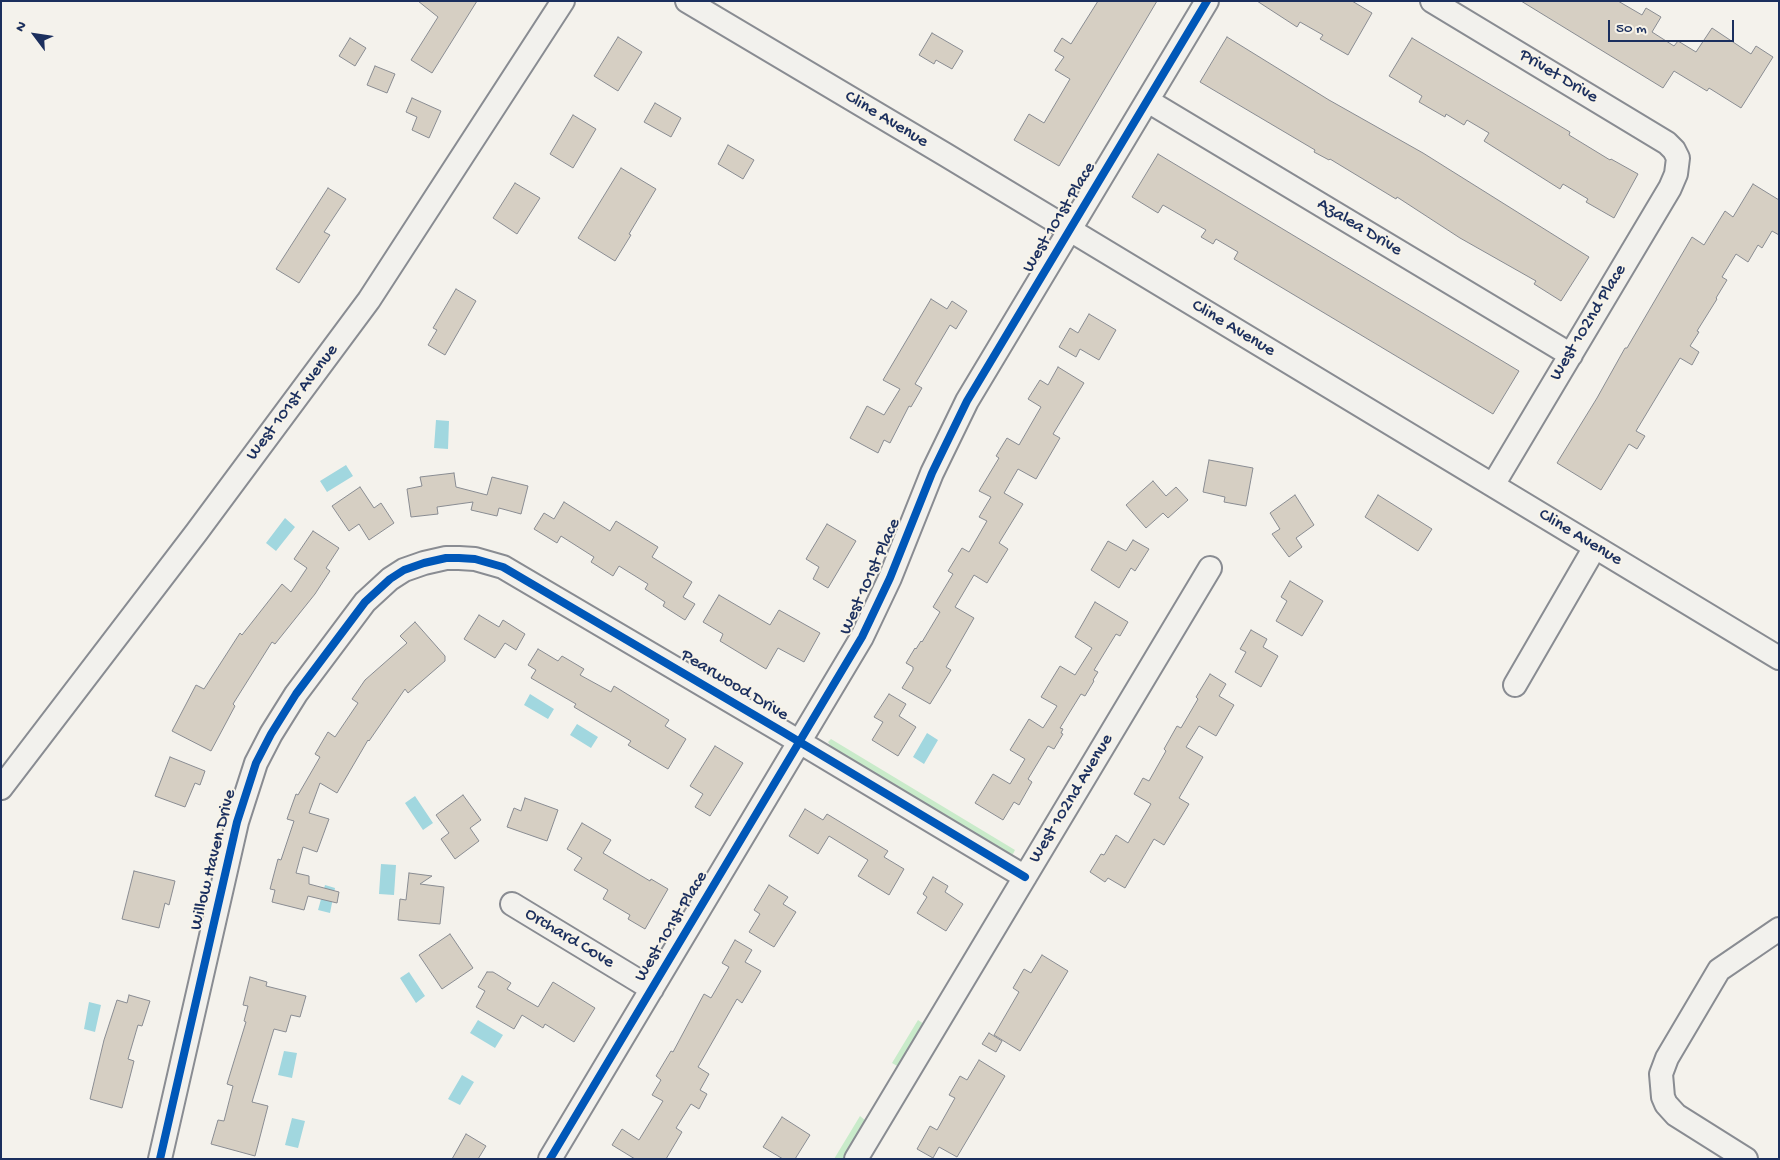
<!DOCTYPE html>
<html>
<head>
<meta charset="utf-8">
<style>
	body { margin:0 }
	#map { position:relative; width:1780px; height:1160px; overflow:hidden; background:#f4f2ec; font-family:"Gochi Hand",sans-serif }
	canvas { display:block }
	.frame { position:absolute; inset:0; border:2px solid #1b2f5e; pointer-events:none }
	.north { position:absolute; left:10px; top:10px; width:50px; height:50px; -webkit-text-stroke:4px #f7f3e8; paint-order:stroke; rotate:301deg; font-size:14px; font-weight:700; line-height:20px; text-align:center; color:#1b2f5e }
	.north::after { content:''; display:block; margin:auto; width:18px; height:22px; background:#1b2f5e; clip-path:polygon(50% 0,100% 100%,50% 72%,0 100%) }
	.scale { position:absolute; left:1608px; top:20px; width:126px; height:22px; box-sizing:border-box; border:2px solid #1b2f5e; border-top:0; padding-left:6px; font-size:15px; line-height:18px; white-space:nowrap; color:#1b2f5e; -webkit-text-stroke:4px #f7f3e8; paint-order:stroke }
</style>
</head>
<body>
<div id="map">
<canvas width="1780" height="1160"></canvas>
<div class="frame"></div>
<div class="north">N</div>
<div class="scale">50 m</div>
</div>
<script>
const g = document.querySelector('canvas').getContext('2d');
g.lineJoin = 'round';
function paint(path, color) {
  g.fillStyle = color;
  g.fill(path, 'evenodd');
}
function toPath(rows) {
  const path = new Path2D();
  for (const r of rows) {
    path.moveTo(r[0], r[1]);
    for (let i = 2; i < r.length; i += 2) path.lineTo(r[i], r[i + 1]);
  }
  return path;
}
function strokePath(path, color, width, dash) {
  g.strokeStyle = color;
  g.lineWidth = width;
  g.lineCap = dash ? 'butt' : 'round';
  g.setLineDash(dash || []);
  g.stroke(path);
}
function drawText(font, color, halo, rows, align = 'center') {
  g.font = font + ' "Gochi Hand",sans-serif';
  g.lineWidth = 4;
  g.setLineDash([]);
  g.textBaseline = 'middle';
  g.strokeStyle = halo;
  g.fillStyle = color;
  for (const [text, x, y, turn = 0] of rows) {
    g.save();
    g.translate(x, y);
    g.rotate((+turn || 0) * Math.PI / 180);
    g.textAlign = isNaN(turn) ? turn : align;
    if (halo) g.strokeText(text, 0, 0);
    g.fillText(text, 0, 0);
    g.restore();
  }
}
paint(toPath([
	[831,739,1015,850,1013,854,1006,853,1002,849,1000,850,838,752,830,745,828,742],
	[918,1020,924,1024,899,1067,892,1063],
	[860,1116,866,1121,843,1159,834,1159]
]), '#c9ebca');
paint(toPath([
	[436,420,449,421,448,449,434,448],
	[346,465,353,476,327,492,320,481],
	[285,518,295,527,276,551,266,543],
	[530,694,554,709,548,719,524,705],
	[577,724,598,737,591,748,570,735],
	[927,733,938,740,924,764,913,757],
	[415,796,433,823,423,830,405,803],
	[381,864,396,865,394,895,379,894],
	[325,885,335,888,330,913,318,910],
	[409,972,425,996,416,1003,400,978],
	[89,1002,101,1005,95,1032,84,1029],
	[478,1020,503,1035,495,1048,470,1033],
	[284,1051,297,1053,292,1078,278,1075],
	[462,1075,474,1082,460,1105,448,1099],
	[292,1118,305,1121,298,1148,285,1145]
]), '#a1d7df');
const building = toPath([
	[418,1,477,1,432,73,411,60,438,17,418,1],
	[1098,1,1157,1,1059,166,1014,140,1029,114,1044,123,1070,79,1055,70,1064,57,1054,51,1062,38,1071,44,1098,1],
	[1257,1,1352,1,1372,13,1348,55,1320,39,1323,35,1300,22,1297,27,1257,1],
	[1521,1,1618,1,1642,15,1646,8,1661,17,1652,32,1674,46,1678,41,1696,52,1712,28,1751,54,1756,46,1773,57,1741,108,1709,88,1707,91,1674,71,1663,88,1521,1],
	[932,33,963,51,952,69,936,60,934,64,919,55,932,33],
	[618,37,642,52,618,91,594,76,618,37],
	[1227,37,1329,100,1423,153,1589,257,1561,301,1534,284,1536,281,1460,238,1397,197,1396,199,1330,159,1329,160,1314,152,1315,150,1200,82,1227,37],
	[350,38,366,48,355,66,339,56,350,38],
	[1412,38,1570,132,1569,135,1610,160,1611,159,1638,174,1614,218,1586,202,1588,199,1563,184,1560,189,1484,141,1489,133,1467,120,1464,125,1446,114,1445,117,1419,102,1422,96,1389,76,1412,38],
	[375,66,395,74,387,93,367,85,375,66],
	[412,98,441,111,429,138,412,130,417,117,406,112,412,98],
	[655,103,681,118,671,137,644,122,655,103],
	[573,115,596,129,573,168,550,154,573,115],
	[728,145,754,160,743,179,718,164,728,145],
	[1158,154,1519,371,1493,414,1234,259,1238,252,1216,239,1213,244,1201,237,1206,230,1163,205,1158,213,1132,197,1158,154],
	[621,168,656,189,629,234,631,235,615,261,578,238,621,168],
	[515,183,540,198,517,234,493,218,515,183],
	[1753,184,1779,200,1779,235,1772,231,1762,248,1758,245,1748,262,1736,254,1722,277,1727,280,1716,298,1717,299,1697,331,1699,332,1690,346,1699,352,1692,365,1680,358,1636,431,1645,436,1637,449,1629,444,1601,490,1557,463,1597,398,1625,348,1627,348,1692,237,1704,245,1725,211,1733,217,1753,184],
	[328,188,346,199,324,232,330,235,299,283,276,269,328,188],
	[456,289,476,301,445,355,428,345,437,330,433,328,456,289],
	[931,299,947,309,952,301,967,311,956,329,950,325,915,384,922,388,911,407,909,406,890,443,884,440,878,453,850,438,867,406,884,415,900,389,883,380,931,299],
	[1089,314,1116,330,1099,360,1080,349,1076,357,1059,347,1070,328,1078,333,1089,314],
	[1058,367,1084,383,1053,434,1060,438,1036,479,1018,469,1004,493,1023,504,999,543,1008,549,987,583,974,575,955,607,974,618,946,667,951,670,930,704,902,688,913,670,913,667,906,663,915,648,916,649,921,641,922,642,940,612,933,607,953,574,948,571,962,548,969,552,987,521,979,517,991,497,979,491,999,458,996,456,1007,438,1019,445,1041,407,1028,399,1040,380,1048,385,1058,367],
	[1209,460,1253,468,1246,506,1224,502,1225,497,1203,492,1209,460],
	[454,473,456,487,487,495,492,477,528,486,521,514,499,508,497,516,471,510,473,502,437,507,438,514,411,517,407,489,422,486,420,477,454,473],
	[1153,481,1166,496,1176,487,1188,500,1168,518,1163,513,1146,528,1126,505,1153,481],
	[360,487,374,508,381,503,394,523,369,540,359,524,349,531,332,506,360,487],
	[1295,495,1314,525,1296,538,1302,547,1289,557,1272,534,1280,529,1270,513,1295,495],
	[1378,495,1432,529,1418,551,1365,517,1378,495],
	[564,502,610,531,616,521,658,547,652,557,692,582,683,597,695,604,685,620,663,606,665,602,645,589,648,584,619,566,613,576,591,562,594,557,561,536,557,543,534,529,544,513,554,519,564,502],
	[827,524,856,541,828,588,813,579,819,567,806,559,827,524],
	[313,531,339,548,326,568,330,571,315,594,275,644,272,642,233,704,235,706,211,751,172,731,196,685,204,689,240,633,242,635,282,584,291,592,307,568,294,559,313,531],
	[1133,540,1149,549,1135,571,1131,568,1119,588,1091,570,1108,541,1126,551,1133,540],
	[1290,581,1323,601,1302,636,1276,621,1287,601,1281,597,1290,581],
	[719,595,770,625,779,610,820,633,804,662,778,648,766,669,720,641,723,634,703,622,719,595],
	[1095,602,1128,622,1120,636,1116,634,1094,670,1098,672,1093,680,1094,681,1085,696,1081,694,1060,728,1063,729,1061,733,1063,734,1054,749,1048,746,1028,779,1032,782,1019,805,1014,802,1003,820,975,803,993,774,1010,784,1025,759,1010,750,1029,719,1043,728,1057,706,1041,697,1060,666,1075,675,1092,648,1075,637,1095,602],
	[479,615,499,627,503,620,525,634,516,650,505,643,495,658,464,639,479,615],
	[415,622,445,656,445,661,408,693,405,689,369,741,368,740,337,793,320,783,309,813,329,819,317,852,303,847,296,873,309,876,309,884,339,892,337,903,308,896,304,910,272,902,275,890,270,889,278,859,281,860,294,821,287,819,296,794,298,795,320,757,315,754,328,732,335,737,358,703,352,699,365,680,407,643,400,636,415,622],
	[1251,630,1267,639,1263,647,1278,656,1261,687,1235,672,1246,652,1240,649,1251,630],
	[538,649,558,661,562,656,584,669,580,675,611,692,614,686,669,720,665,726,686,739,668,769,628,745,631,741,574,707,576,704,531,678,536,670,528,665,538,649],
	[1210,674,1226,684,1219,696,1234,705,1216,736,1199,726,1186,747,1203,757,1179,798,1189,804,1164,845,1154,839,1125,888,1108,878,1105,882,1090,872,1101,854,1104,855,1116,835,1128,843,1151,804,1134,794,1143,778,1149,781,1166,751,1164,749,1177,726,1181,728,1198,699,1196,697,1210,674],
	[889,694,906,704,899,716,916,727,898,756,872,740,883,722,874,717,889,694],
	[715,746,743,763,710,816,695,807,703,794,690,786,715,746],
	[170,757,205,771,200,785,195,783,185,807,155,796,170,757],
	[463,795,481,820,470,828,479,841,455,859,441,839,449,833,436,815,463,795],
	[525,798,558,810,547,841,507,827,514,808,521,811,525,798],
	[805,809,823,820,827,814,888,851,884,857,904,869,889,895,858,876,868,860,829,836,818,854,789,836,805,809],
	[582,823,611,840,603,853,650,881,651,879,668,889,645,929,628,919,630,915,603,899,608,890,574,870,582,858,567,849,582,823],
	[134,871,175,881,169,905,165,903,159,928,122,919,134,871],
	[409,873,432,876,420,884,444,887,440,924,398,920,400,899,406,900,409,873],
	[933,877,948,886,945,892,963,904,946,931,917,913,927,897,923,894,933,877],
	[769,885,788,897,783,904,796,912,774,947,749,932,760,914,754,910,769,885],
	[450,934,473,968,442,989,419,955,450,934],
	[735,940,752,950,745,962,761,971,742,1003,737,999,698,1067,709,1074,700,1090,707,1094,699,1109,691,1104,676,1128,682,1132,666,1159,635,1159,612,1145,622,1129,639,1140,663,1101,652,1095,661,1080,656,1076,671,1051,673,1052,704,994,711,998,729,967,722,963,735,940],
	[1042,955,1068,971,1020,1051,994,1035,1019,992,1013,988,1024,969,1031,973,1042,955],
	[487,972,493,972,511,983,507,989,538,1007,553,982,595,1008,574,1042,545,1024,543,1028,522,1015,514,1029,476,1007,485,991,478,987,487,972],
	[250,977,267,982,266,986,306,996,300,1017,291,1015,286,1032,274,1029,252,1102,268,1106,255,1156,211,1144,218,1120,224,1121,233,1086,227,1084,246,1022,244,1021,248,1006,243,1005,250,977],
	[129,995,150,1001,142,1026,138,1025,128,1059,134,1061,122,1108,90,1099,104,1040,117,1000,127,1003,129,995],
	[989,1033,1002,1041,996,1052,982,1044,989,1033],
	[979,1060,1005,1076,957,1157,939,1147,933,1158,917,1149,930,1126,937,1130,955,1098,949,1095,960,1076,967,1080,979,1060],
	[782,1117,810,1135,795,1159,783,1159,763,1147,782,1117],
	[466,1134,486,1146,478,1159,452,1159,466,1134]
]);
paint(building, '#d6cfc3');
strokePath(building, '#898c92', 1);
const minor = toPath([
	[687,1,946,155,1779,658],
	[1432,1,1667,143,1674,150,1678,158,1676,174,1670,188,1493,485],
	[1148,101,1571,355],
	[1515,685,1595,547],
	[1,788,196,533,369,300,563,1],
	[512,904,652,989],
	[160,1159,237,822,256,763,271,734,296,694,365,602,390,579,404,570,424,563,446,558,459,558,475,559,503,567,783,732,1025,877],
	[550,1159,862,637,890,578,932,473,967,401,1207,1],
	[856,1159,1210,568],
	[1746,1159,1676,1115,1666,1104,1663,1097,1661,1074,1667,1058,1719,970,1779,929]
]);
strokePath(minor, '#898c92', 26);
strokePath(minor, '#f2f1ed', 22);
strokePath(toPath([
	[160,1159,237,822,256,763,271,734,296,694,365,602,390,579,404,570,424,563,446,558,459,558,475,559,503,567,783,732,1025,877],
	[550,1159,862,637,890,578,932,473,967,401,1207,1]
]), '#0057b8', 8);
drawText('18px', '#1b2f5e', '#f7f3e8', [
	["Privet Drive",1558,77,31],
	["Cline Avenue",886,120,31],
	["West 101st Place",1060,218,-59],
	["Azalea Drive",1359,228,31],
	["West 102nd Place",1589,323,-59],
	["Cline Avenue",1233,329,31],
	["West 101st Avenue",293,403,-53],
	["Cline Avenue",1580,538,31],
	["West 101st Place",871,577,-66],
	["Pearwood Drive",734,686,31],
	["West 102nd Avenue",1072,799,-59],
	["Willow Haven Drive",214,860,-76],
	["West 101st Place",672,927,-59],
	["Orchard Cove",569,939,31]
]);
</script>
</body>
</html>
